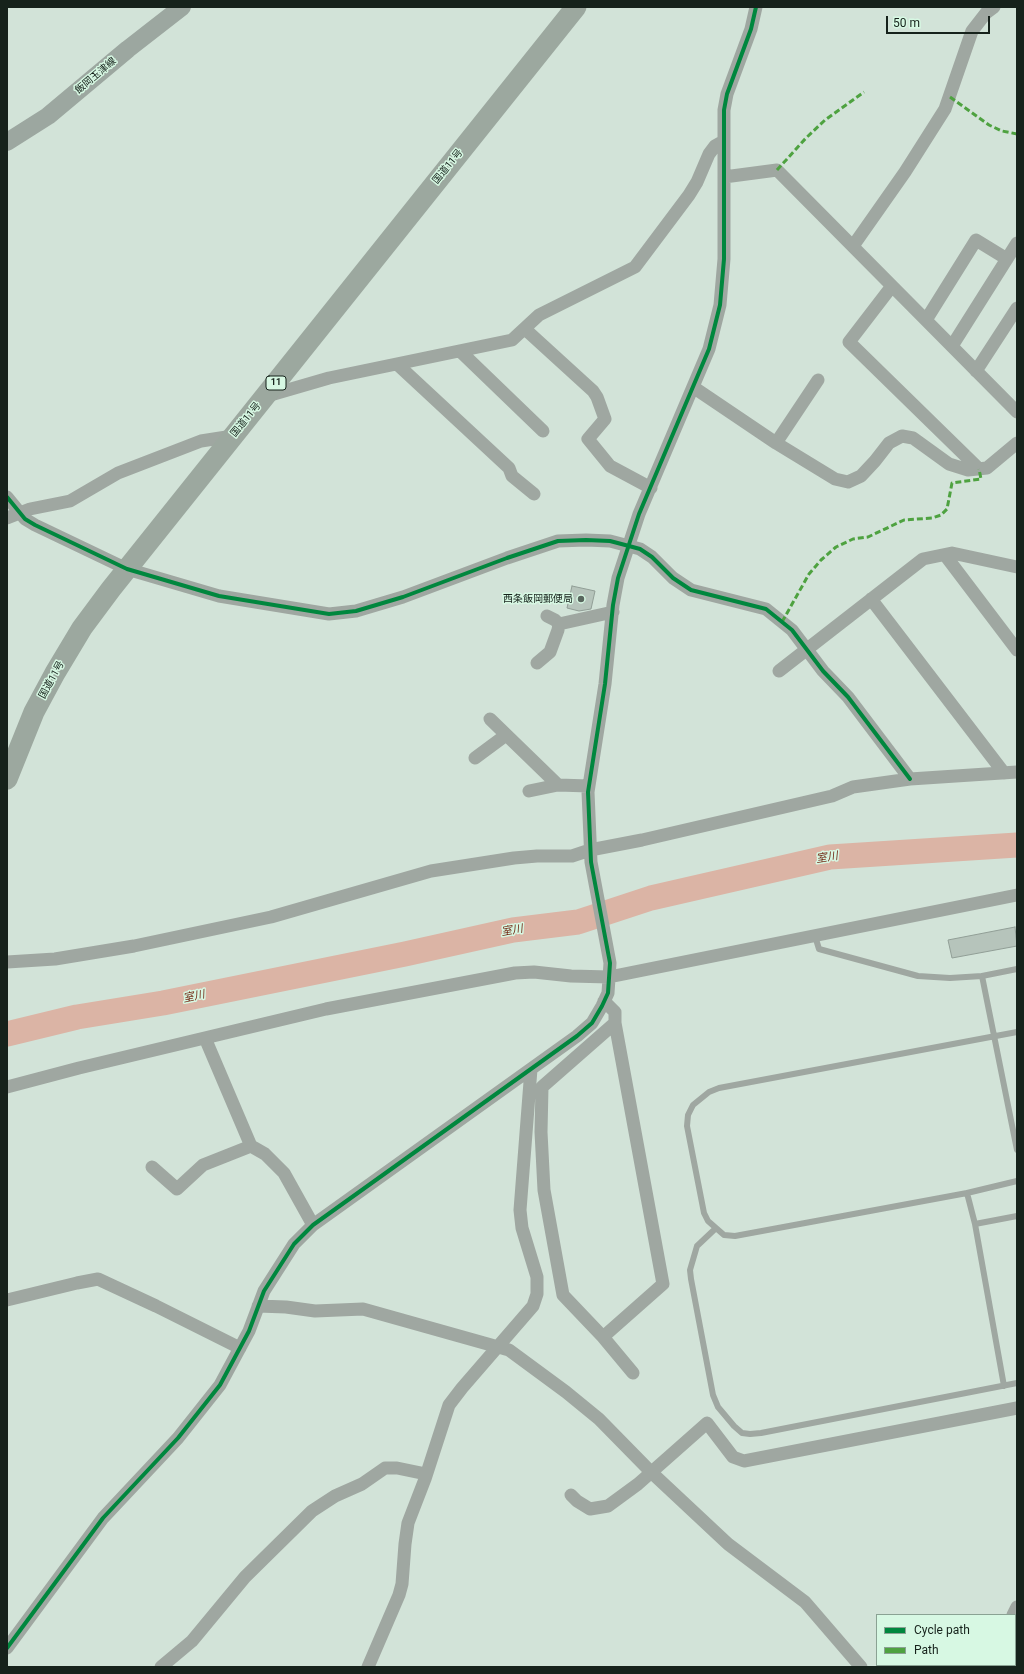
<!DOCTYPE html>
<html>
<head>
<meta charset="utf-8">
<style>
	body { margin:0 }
	#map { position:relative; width:1024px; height:1674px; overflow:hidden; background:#d2e3d8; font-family:Roboto,sans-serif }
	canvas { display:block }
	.frame { position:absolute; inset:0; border:8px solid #16221b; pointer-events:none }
	.legend { position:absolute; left:876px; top:1614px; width:140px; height:52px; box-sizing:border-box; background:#d7f8e3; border:1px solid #8aa293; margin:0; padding:5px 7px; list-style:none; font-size:12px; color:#16221b }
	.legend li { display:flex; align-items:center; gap:8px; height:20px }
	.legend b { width:20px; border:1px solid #8aa293 }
	.scale { position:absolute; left:886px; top:16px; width:104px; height:18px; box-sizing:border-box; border:2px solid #16221b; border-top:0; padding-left:5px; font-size:12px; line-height:14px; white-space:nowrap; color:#16221b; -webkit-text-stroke:3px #d7f8e3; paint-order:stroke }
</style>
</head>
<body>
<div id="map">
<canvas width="1024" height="1674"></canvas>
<div class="frame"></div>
<ul class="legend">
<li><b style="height:5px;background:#00873e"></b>Cycle path</li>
<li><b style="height:5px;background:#4ea240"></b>Path</li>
</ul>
<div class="scale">50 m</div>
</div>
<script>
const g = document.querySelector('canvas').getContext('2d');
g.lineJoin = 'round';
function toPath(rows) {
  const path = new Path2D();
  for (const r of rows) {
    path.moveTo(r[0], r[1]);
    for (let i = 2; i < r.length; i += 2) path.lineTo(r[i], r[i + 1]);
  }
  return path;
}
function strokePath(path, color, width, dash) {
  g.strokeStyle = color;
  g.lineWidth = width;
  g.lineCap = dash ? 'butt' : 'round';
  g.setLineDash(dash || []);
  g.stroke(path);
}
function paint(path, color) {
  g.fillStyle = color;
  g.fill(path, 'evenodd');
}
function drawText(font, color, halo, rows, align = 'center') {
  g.font = font + ' Roboto,"Noto Sans JP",sans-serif';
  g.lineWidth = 3;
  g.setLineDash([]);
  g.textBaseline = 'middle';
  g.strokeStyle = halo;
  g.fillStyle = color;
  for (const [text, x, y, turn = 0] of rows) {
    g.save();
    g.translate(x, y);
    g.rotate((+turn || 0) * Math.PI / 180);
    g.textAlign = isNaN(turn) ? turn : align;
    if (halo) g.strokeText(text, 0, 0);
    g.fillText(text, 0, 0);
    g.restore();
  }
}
strokePath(toPath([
	[7,1034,77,1017,163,1003,405,954,513,930,578,922,651,898,830,857,1017,845]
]), '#dbb4a5', 25);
const building = toPath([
	[572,586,595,591,591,609,579,611,567,608,572,586],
	[1015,927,1017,946,952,958,948,940,1015,927]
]);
paint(building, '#b6c4bb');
strokePath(building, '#919e96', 1);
strokePath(toPath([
	[815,936,819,949,918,976,950,978,982,976,1017,1150],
	[982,976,1017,969],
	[1017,1032,719,1088,709,1092,693,1105,688,1115,687,1126,704,1213,708,1221,724,1235,735,1236,967,1193,1017,1181],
	[967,1193,975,1224,1004,1386],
	[975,1224,1017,1216],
	[715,1229,697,1246,690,1270,691,1279,713,1395,718,1407,734,1426,742,1433,750,1434,761,1433,1017,1383]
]), '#9fa7a1', 6);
strokePath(toPath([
	[724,177,777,170,1017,412],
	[853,246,905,172,945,109,972,31,986,13,994,7],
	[892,286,849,342,979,469],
	[926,320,976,240,1007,259],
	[525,329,593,391,597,397,605,419,588,439,610,466,651,488],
	[952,346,1017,243],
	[460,351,543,431],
	[397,364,509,468,512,476,534,494],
	[976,371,1017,308],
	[693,387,776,443,835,479,848,482,861,476,875,461,889,443,902,436,913,438,949,464,968,470,987,468,1017,443],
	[267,396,329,378,512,340,539,315,635,267,689,195,697,182,709,154,715,146,724,141],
	[776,443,818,380],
	[7,497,25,519,35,525,127,569,219,596,329,614,356,611,403,597,507,558,558,541,586,540,610,541,629,546,640,549,652,557,673,578,691,590,766,609,792,630,823,671,848,697,910,779],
	[7,518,30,509,70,501,118,473,201,441,233,436],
	[945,555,1017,650],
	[871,599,1004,773],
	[559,624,613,612],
	[537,663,550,652,558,630,559,624,555,620,547,616],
	[779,671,923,559,952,553,1017,567],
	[490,719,558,785,589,786],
	[475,758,506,735],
	[529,791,558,785],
	[7,962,55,959,134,946,271,917,431,871,514,858,537,856,572,856,590,850,642,840,832,796,853,787,910,779,1017,772],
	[615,1023,542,1087,541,1132,544,1190,563,1295,603,1337,633,1373],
	[205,1038,251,1146],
	[7,1087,79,1068,326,1009,515,973,534,972,571,976,609,977,1017,895],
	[152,1167,177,1189,203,1165,251,1146,265,1154,284,1173,313,1225],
	[7,1300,77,1283,98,1279,156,1306,240,1348],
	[258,1306,286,1307,315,1311,363,1309,509,1350,566,1392,599,1419,651,1472,728,1544,805,1602,861,1667],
	[603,1337,663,1284,615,1023,615,1012,604,1001],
	[571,1495,577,1501,590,1509,608,1506,638,1484,707,1423,733,1457,744,1461,1017,1408],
	[1013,1615,1017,1607],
	[7,1648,103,1518,178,1438,220,1385,249,1331,264,1291,294,1244,313,1225,577,1036,592,1023,602,1006,608,993,610,963,591,862,588,792,605,684,613,605,618,578,639,514,709,349,720,305,724,259,724,110,727,94,751,29,756,7],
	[161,1667,192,1641,245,1577,312,1511,335,1496,362,1484,385,1468,397,1468,426,1474],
	[368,1667,399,1595,402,1584,405,1544,408,1523,425,1479,449,1405,462,1388,533,1306,537,1294,537,1277,522,1228,520,1210,531,1069],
	[989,1667,990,1665]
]), '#9fa7a1', 13);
strokePath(toPath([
	[7,142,48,116,128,49,182,7]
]), '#9ca7a0', 18);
strokePath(toPath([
	[7,779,34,712,55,673,82,628,111,589,576,7]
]), '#9ca89f', 21);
strokePath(toPath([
	[950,97,989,125,1002,131,1017,134],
	[777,170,806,138,825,120,864,92],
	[782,622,809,574,821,560,836,547,853,539,868,537,904,520,932,518,941,515,947,509,952,483,981,479,979,469]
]), '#4ea240', 3, [6, 3]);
strokePath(toPath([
	[7,497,25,519,35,525,127,569,219,596,329,614,356,611,403,597,507,558,558,541,586,540,610,541,629,546,640,549,652,557,673,578,691,590,766,609,792,630,823,671,848,697,910,779],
	[7,1648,103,1518,178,1438,220,1385,249,1331,264,1291,294,1244,313,1225,577,1036,592,1023,602,1006,608,993,610,963,591,862,588,792,605,684,613,605,618,578,639,514,709,349,720,305,724,259,724,110,727,94,751,29,756,7]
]), '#00873e', 4);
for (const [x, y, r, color] of [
	[581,599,4,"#58665d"]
]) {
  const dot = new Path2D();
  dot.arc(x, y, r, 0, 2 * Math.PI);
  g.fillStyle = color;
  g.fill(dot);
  strokePath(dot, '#d7f8e3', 1.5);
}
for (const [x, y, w] of [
	[276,383,20]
]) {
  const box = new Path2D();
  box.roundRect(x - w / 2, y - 7, w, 14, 3);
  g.fillStyle = '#d7f8e3';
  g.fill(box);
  strokePath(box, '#16221b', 1);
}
drawText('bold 9px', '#16221b', null, [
	["11",276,383]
]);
drawText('10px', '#16221b', '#d7f8e3', [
	["飯岡玉津線",96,76,-40],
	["国道11号",448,167,-51],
	["国道11号",246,420,-51],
	["国道11号",52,680,-61]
]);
drawText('10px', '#16221b', '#d7f8e3', [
	["西条飯岡郵便局",573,599]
], 'right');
drawText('italic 11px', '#722713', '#d7f8e3', [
	["室川",827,858,-9],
	["室川",512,931,-10],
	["室川",194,997,-12]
]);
</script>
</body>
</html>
